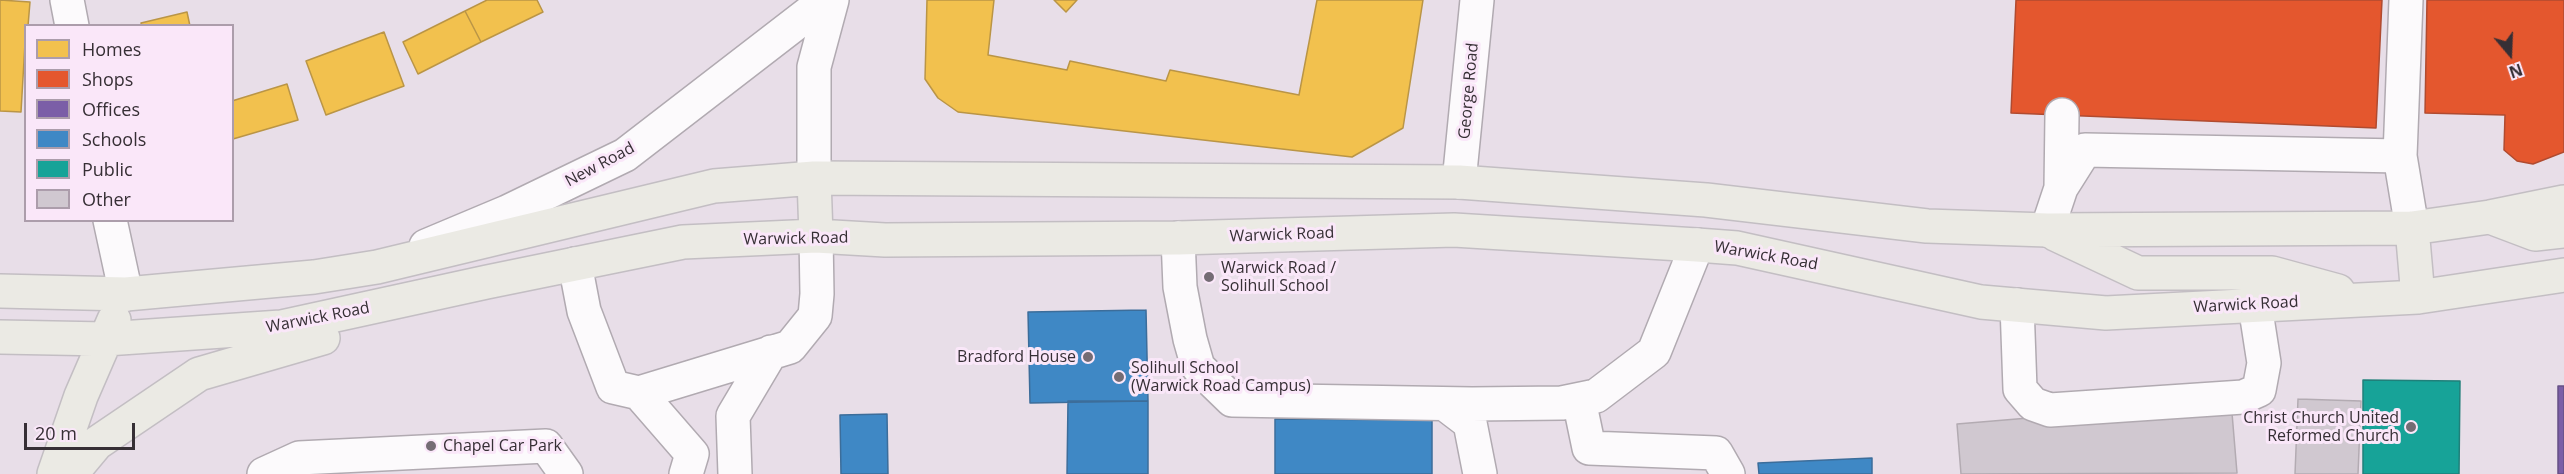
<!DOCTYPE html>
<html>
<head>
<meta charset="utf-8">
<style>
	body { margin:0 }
	#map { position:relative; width:2564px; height:474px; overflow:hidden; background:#e8dee8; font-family:"Open Sans",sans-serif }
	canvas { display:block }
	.legend { position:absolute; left:24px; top:24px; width:210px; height:198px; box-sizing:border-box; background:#fae7f9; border:2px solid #ac9dab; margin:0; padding:8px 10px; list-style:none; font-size:18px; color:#362f35 }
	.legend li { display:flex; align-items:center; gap:12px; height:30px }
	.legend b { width:30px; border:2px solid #ac9dab }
	.north { position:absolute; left:2480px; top:24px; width:60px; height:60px; -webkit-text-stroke:4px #fae7f9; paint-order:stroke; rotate:161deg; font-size:16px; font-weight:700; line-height:24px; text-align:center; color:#362f35 }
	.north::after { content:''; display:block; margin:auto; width:21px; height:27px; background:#362f35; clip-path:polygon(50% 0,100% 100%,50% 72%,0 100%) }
	.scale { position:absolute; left:24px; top:423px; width:111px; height:27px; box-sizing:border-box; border:3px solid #362f35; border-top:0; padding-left:8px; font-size:18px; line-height:21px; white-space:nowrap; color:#362f35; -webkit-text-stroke:4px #fae7f9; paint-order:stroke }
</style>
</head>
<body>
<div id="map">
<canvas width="2564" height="474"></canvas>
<ul class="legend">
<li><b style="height:16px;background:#f2c14e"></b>Homes</li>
<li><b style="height:16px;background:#e4572e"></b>Shops</li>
<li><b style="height:16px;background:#7b5ea7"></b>Offices</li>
<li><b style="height:16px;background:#3f88c5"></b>Schools</li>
<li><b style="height:16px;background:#17a398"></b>Public</li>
<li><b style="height:16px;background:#d0c8d0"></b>Other</li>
</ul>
<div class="north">N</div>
<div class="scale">20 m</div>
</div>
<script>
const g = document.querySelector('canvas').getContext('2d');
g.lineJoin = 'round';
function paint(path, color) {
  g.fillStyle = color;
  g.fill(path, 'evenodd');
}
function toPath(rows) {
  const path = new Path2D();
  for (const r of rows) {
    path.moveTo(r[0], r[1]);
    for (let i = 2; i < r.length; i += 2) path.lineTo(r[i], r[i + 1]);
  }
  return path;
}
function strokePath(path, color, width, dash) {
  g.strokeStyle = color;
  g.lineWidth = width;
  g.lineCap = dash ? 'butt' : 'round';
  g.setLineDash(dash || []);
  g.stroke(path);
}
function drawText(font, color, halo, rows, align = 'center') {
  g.font = font + ' "Open Sans",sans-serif';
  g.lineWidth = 6;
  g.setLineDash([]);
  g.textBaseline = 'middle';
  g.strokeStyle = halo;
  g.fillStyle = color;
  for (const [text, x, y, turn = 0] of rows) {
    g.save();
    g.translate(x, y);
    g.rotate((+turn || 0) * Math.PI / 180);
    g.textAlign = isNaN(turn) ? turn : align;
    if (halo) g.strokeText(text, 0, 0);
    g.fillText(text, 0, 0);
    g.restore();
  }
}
const homes = toPath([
	[0,0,30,2,28,26,26,26,21,112,0,111,0,0],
	[487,0,537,0,543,12,481,42,465,11,487,0],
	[927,0,994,0,988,55,1067,70,1070,61,1166,81,1170,70,1299,95,1317,0,1423,0,1403,128,1352,157,958,112,938,98,925,79,927,0],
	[1054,0,1077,0,1066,12,1054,0],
	[465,11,481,42,418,74,403,42,465,11],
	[187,12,190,26,142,26,141,23,187,12],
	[384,32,404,86,326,115,306,61,384,32],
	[287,84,298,120,233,139,232,101,287,84]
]);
paint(homes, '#f2c14e');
strokePath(homes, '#ba9546', 1.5);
const shops = toPath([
	[2016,0,2382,0,2376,128,2011,113,2016,0],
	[2427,0,2564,0,2564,152,2533,164,2517,161,2504,150,2505,115,2425,113,2427,0]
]);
paint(shops, '#e4572e');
strokePath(shops, '#b04b30', 1.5);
const offices = toPath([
	[2558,386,2564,386,2564,474,2558,474,2558,386]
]);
paint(offices, '#7b5ea7');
strokePath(offices, '#665085', 1.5);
const schools = toPath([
	[1146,310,1148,401,1030,403,1028,312,1146,310],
	[1068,401,1148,401,1148,474,1067,474,1068,401],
	[887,414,888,474,841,474,840,415,887,414],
	[1275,419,1432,420,1432,474,1275,474,1275,419],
	[1872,458,1872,474,1759,474,1758,463,1872,458]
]);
paint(schools, '#3f88c5');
strokePath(schools, '#3c6d9a', 1.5);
const public = toPath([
	[2363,380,2460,381,2459,474,2363,474,2363,380]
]);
paint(public, '#17a398');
strokePath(public, '#20807a', 1.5);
const building = toPath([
	[2298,399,2361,401,2358,474,2295,474,2298,399],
	[2231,401,2237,473,1961,474,1957,424,2231,401]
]);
paint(building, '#d0c8d0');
strokePath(building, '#b3abb2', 1.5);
const minor = toPath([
	[67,0,72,26],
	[2406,0,2400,156,2412,228],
	[814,178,814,67,832,0],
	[1459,182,1477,0],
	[2061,188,2062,115],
	[110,220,126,294],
	[2047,230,2061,188,2085,150,2400,156],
	[1178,238,1180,287,1190,339,1198,367,1232,400,1472,404,1562,403,1596,396,1654,352,1697,245],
	[426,246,507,212,625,155,826,0],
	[575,264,584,311,613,387,639,393,692,454,686,474],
	[2017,305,2020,389,2033,404,2050,410,2243,397,2259,390,2264,363,2255,305],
	[639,393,790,347,815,316,817,294,816,236],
	[1579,400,1589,448,1716,453,1728,474],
	[1445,404,1470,423,1480,474],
	[264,474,299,458,546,446,566,474],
	[735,474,733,416,771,352]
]);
const major = toPath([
	[814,178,816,236],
	[2490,217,2535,234,2564,231],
	[2412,228,2418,297],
	[2055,234,2138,273,2272,273,2338,291],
	[0,291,126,294,314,277,377,267,714,186,814,178,1459,182,1706,200,1927,226,2047,230,2412,228,2490,217,2564,202],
	[0,337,106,339,281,327,487,282,683,242,816,236,885,240,1178,238,1454,230,1697,245,1737,248,1981,302,2106,313,2418,297,2564,275],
	[54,474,81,396,114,320],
	[71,474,97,443,199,374,323,338]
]);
strokePath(minor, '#b1aab1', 36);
strokePath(major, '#c3bec3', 36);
strokePath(minor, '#fcfafc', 33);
strokePath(major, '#ebeae4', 33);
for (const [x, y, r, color] of [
	[1209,277,6,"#746c74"],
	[1088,357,6,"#746c74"],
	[1119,377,6,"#746c74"],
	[2411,427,6,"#746c74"],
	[431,446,6,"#746c74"]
]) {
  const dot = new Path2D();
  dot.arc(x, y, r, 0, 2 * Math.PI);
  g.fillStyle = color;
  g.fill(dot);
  strokePath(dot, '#fae7f9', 2);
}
drawText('16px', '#362f35', '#fae7f9', [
	["George Road",1469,91,-85],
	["New Road",600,165,-28],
	["Warwick Road",1282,235,-2],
	["Warwick Road",796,239,-1],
	["Warwick Road",1766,256,10],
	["Warwick Road",2246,305,-3],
	["Warwick Road",318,318,-11]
]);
drawText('16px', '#362f35', '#fae7f9', [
	["Warwick Road /",1221,268],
	["Solihull School",1221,286],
	["Bradford House",1076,357,"right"],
	["Solihull School",1131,368],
	["(Warwick Road Campus)",1131,386],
	["Christ Church United",2399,418,"right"],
	["Reformed Church",2399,436,"right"],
	["Chapel Car Park",443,446]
], 'left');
</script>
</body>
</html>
